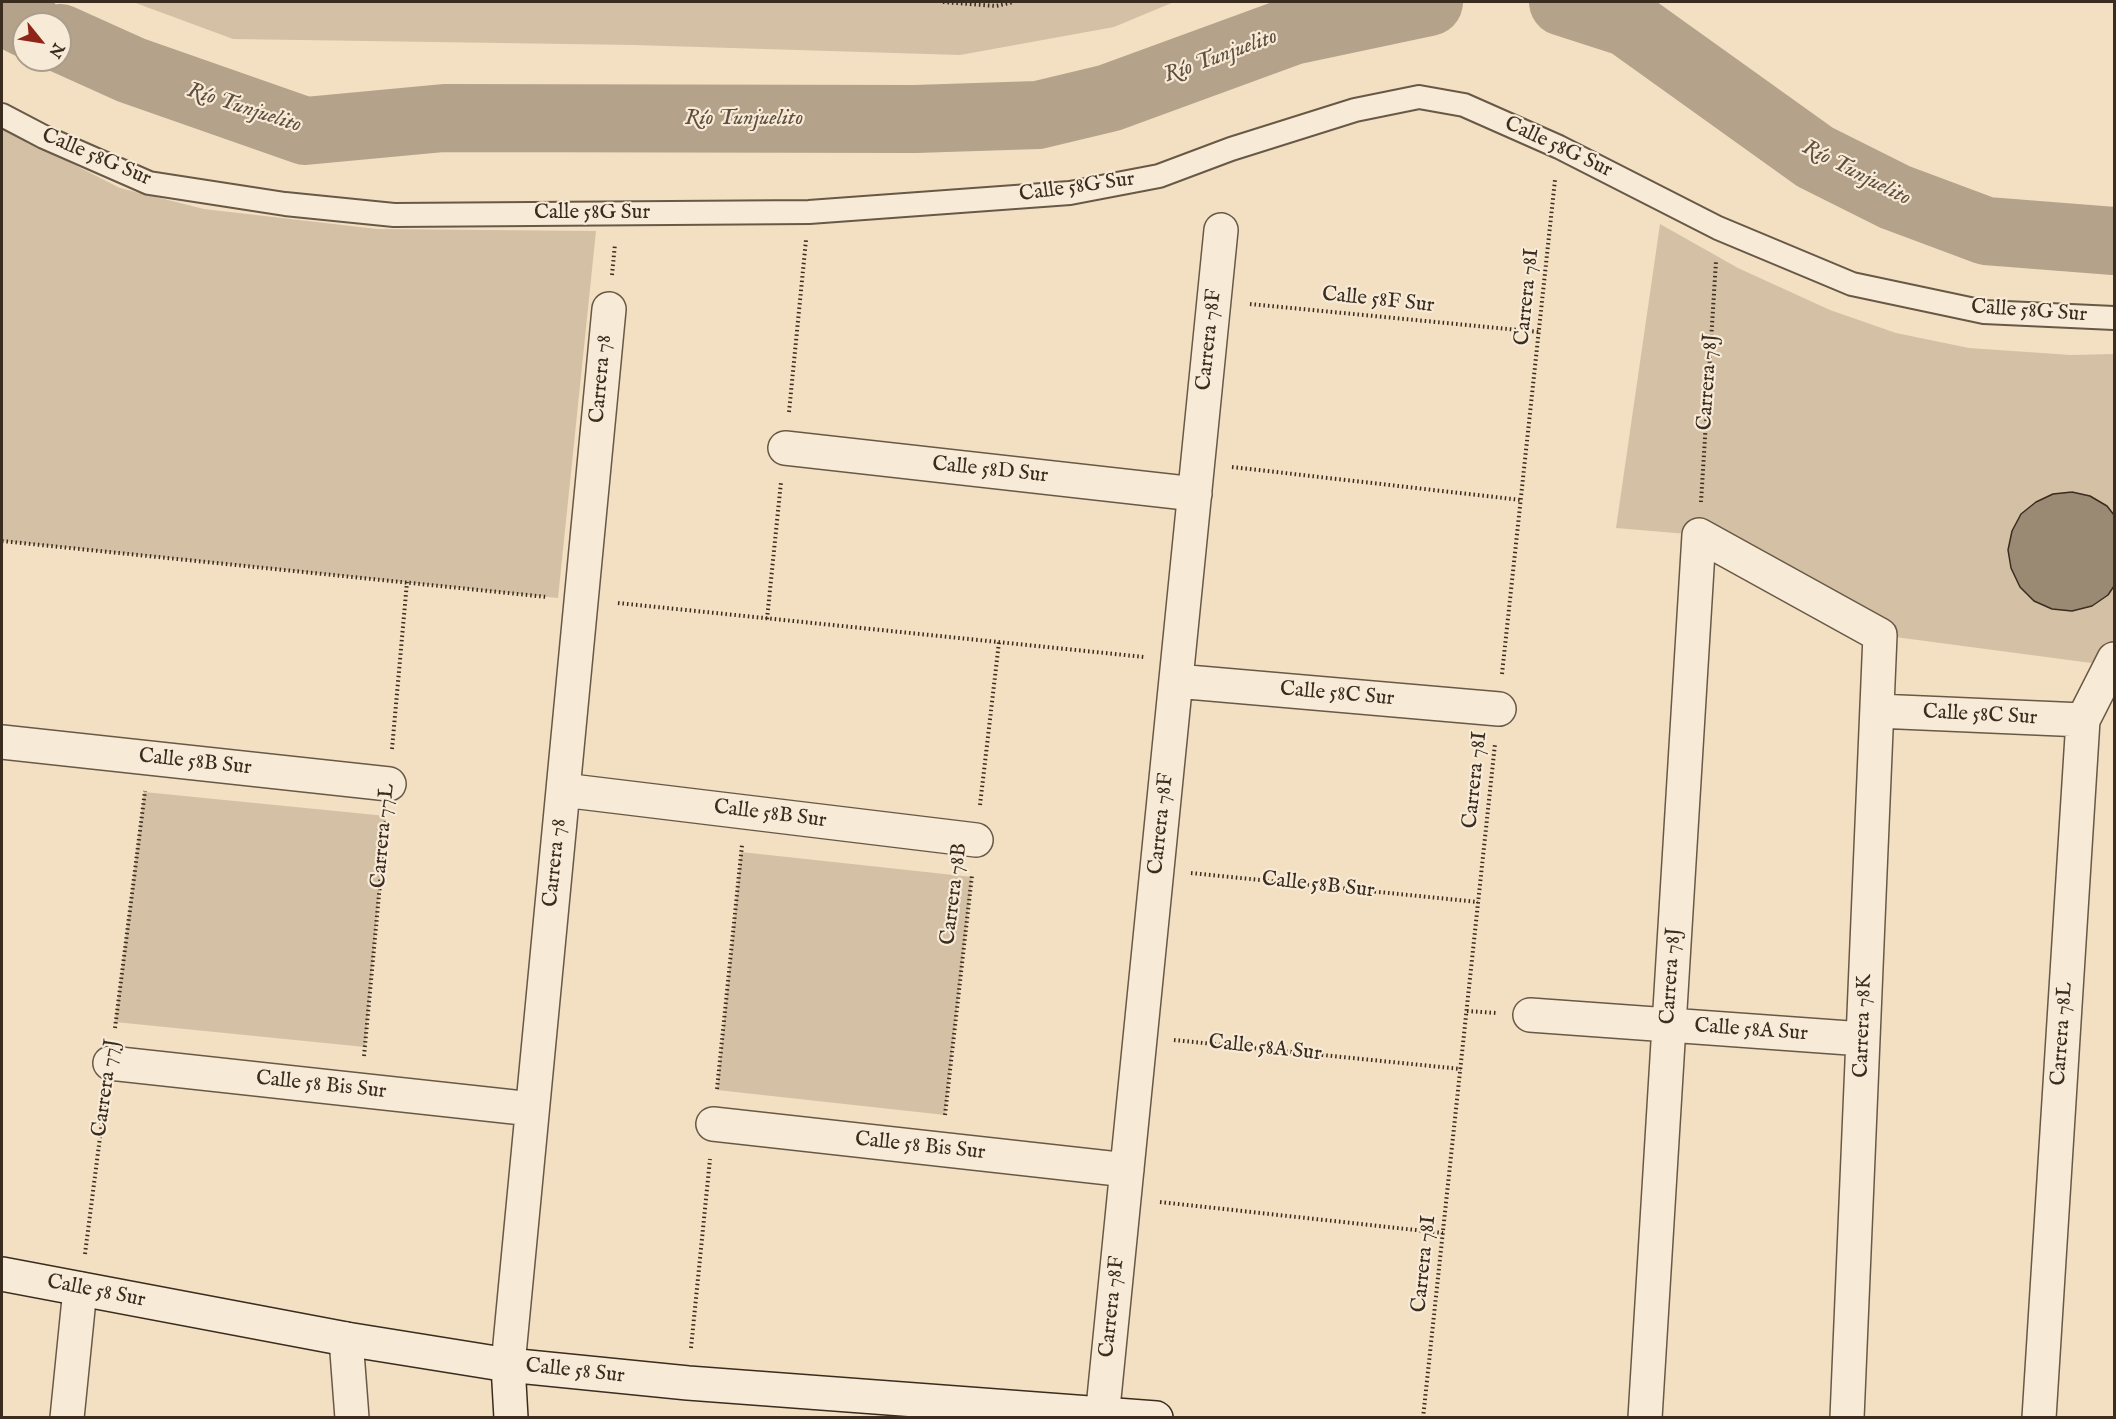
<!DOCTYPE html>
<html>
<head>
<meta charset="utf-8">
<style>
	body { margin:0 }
	#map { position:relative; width:2116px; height:1419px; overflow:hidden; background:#f3dfc1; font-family:"IM FELL English",serif }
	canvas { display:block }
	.frame { position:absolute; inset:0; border:3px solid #3a2c1e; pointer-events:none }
	.north { position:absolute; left:12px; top:12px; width:60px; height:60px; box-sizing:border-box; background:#f7ead7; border:2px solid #ab9e8d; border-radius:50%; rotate:120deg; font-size:16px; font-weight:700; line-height:24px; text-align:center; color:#3a2c1e }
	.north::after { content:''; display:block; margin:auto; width:21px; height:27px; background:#8f2418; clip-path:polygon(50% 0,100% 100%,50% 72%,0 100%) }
</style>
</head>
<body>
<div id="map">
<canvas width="2116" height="1419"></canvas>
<div class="frame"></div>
<div class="north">N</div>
</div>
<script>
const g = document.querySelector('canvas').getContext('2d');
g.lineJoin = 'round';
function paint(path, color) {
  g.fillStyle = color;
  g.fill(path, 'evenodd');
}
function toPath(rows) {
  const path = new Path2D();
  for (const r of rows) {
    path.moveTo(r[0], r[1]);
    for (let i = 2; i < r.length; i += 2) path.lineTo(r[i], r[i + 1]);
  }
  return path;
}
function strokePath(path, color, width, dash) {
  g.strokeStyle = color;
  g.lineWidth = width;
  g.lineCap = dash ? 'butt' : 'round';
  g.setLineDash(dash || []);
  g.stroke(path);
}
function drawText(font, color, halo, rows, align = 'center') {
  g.font = font + ' "IM FELL English",serif';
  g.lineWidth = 4.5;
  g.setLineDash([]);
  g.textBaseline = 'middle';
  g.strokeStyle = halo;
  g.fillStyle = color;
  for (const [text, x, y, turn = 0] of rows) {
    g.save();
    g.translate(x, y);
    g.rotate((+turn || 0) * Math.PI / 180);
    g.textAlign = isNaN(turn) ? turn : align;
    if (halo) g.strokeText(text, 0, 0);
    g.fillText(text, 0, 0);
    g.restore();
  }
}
paint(toPath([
	[133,2,1174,2,1114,27,960,55,634,45,233,39],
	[2,128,120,188,204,209,377,229,596,231,558,598,2,541],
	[1660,224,1738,268,1830,310,1896,333,1969,348,2071,355,2114,354,2114,666,1880,635,1699,535,1616,528],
	[144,792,386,816,365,1047,115,1022],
	[741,852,972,877,945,1115,717,1090]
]), '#d4c1a5');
strokePath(toPath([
	[1563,2,1628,23,1815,157,1895,197,1986,231,2114,241],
	[2,11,28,24],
	[60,38,131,70,305,131,444,118,915,119,1038,115,1109,98,1292,31,1429,2]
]), '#b4a28a', 68);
const building = toPath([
	[2072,492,2090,496,2107,506,2114,515,2114,586,2108,595,2092,606,2072,611,2052,609,2034,601,2020,587,2011,568,2008,550,2012,531,2021,514,2036,502,2053,494,2072,492]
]);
paint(building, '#9a8973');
strokePath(building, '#3a2c1e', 1.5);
const lane = toPath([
	[2,115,44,137,149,183,285,204,394,215,809,212,1070,193,1159,176,1231,149,1355,110,1419,97,1464,105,1559,147,1718,228,1852,284,1984,312,2114,318]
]);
const street = toPath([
	[785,448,1195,494],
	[1176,681,1499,709],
	[1877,711,2083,720],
	[2,742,389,784],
	[563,790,976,840],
	[1530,1015,1863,1039],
	[110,1063,532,1109],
	[713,1124,1127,1170],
	[346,1339,352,1418],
	[508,1365,609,309],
	[67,1418,80,1289],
	[1102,1418,1221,230],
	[1645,1418,1699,535,1880,635,1847,1418],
	[2039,1418,2083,720,2114,659]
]);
const secondary = toPath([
	[2,1274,346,1339,508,1365,688,1383,1156,1418],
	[508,1365,511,1418]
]);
strokePath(lane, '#685947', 26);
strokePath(street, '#685947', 36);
strokePath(secondary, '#3a2c1e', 36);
strokePath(toPath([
	[943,2,996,6,1014,2],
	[612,275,615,244],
	[1250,304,1539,332],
	[789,412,806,240],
	[1232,467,1521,500],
	[1701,502,1716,261],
	[2,541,547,597],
	[618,603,1144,657],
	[767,619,781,482],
	[1502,674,1555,180],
	[392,749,407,582],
	[980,805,999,642],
	[1191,873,1478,902],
	[1467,1011,1496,1013],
	[115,1028,145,791],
	[1174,1040,1461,1069],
	[364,1056,386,819],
	[717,1089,742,845],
	[945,1115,972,875],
	[1160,1202,1443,1233],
	[85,1254,105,1098],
	[691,1348,710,1159],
	[1423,1418,1495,744]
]), '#3a2c1e', 4, [1.5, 3]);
strokePath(lane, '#f7ead7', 22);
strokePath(street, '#f7ead7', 33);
strokePath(secondary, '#f7ead7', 33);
drawText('21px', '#3a2c1e', '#f7ead7', [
	["Calle 58G Sur",1558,148,25],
	["Calle 58G Sur",96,158,23],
	["Calle 58G Sur",1077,188,-8],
	["Calle 58G Sur",592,214],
	["Carrera 78I",1528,297,-84],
	["Calle 58F Sur",1378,301,6],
	["Calle 58G Sur",2029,312,4],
	["Carrera 78F",1210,340,-84],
	["Carrera 78",602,379,-85],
	["Carrera 78J",1709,382,-86],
	["Calle 58D Sur",990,471,6],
	["Calle 58C Sur",1337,695,5],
	["Calle 58C Sur",1980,716,3],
	["Calle 58B Sur",195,763,6],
	["Carrera 78I",1476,780,-84],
	["Calle 58B Sur",770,815,7],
	["Carrera 78F",1162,824,-84],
	["Carrera 77L",384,836,-85],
	["Carrera 78",556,863,-84],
	["Calle 58B Sur",1318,886,6],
	["Carrera 78B",955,894,-83],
	["Carrera 78J",1672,976,-86],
	["Carrera 78K",1864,1026,-88],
	["Calle 58A Sur",1751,1031,4],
	["Carrera 78L",2063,1034,-86],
	["Calle 58A Sur",1265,1049,6],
	["Calle 58 Bis Sur",321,1086,6],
	["Carrera 77J",107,1088,-82],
	["Calle 58 Bis Sur",920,1147,6],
	["Carrera 78I",1425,1264,-84],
	["Calle 58 Sur",96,1292,11],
	["Carrera 78F",1113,1307,-84],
	["Calle 58 Sur",575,1372,6]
]);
drawText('italic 22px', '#5f4f3e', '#f7ead7', [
	["Río Tunjuelito",1221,57,-20],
	["Río Tunjuelito",244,109,18],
	["Río Tunjuelito",744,119],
	["Río Tunjuelito",1856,174,27]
]);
</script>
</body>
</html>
